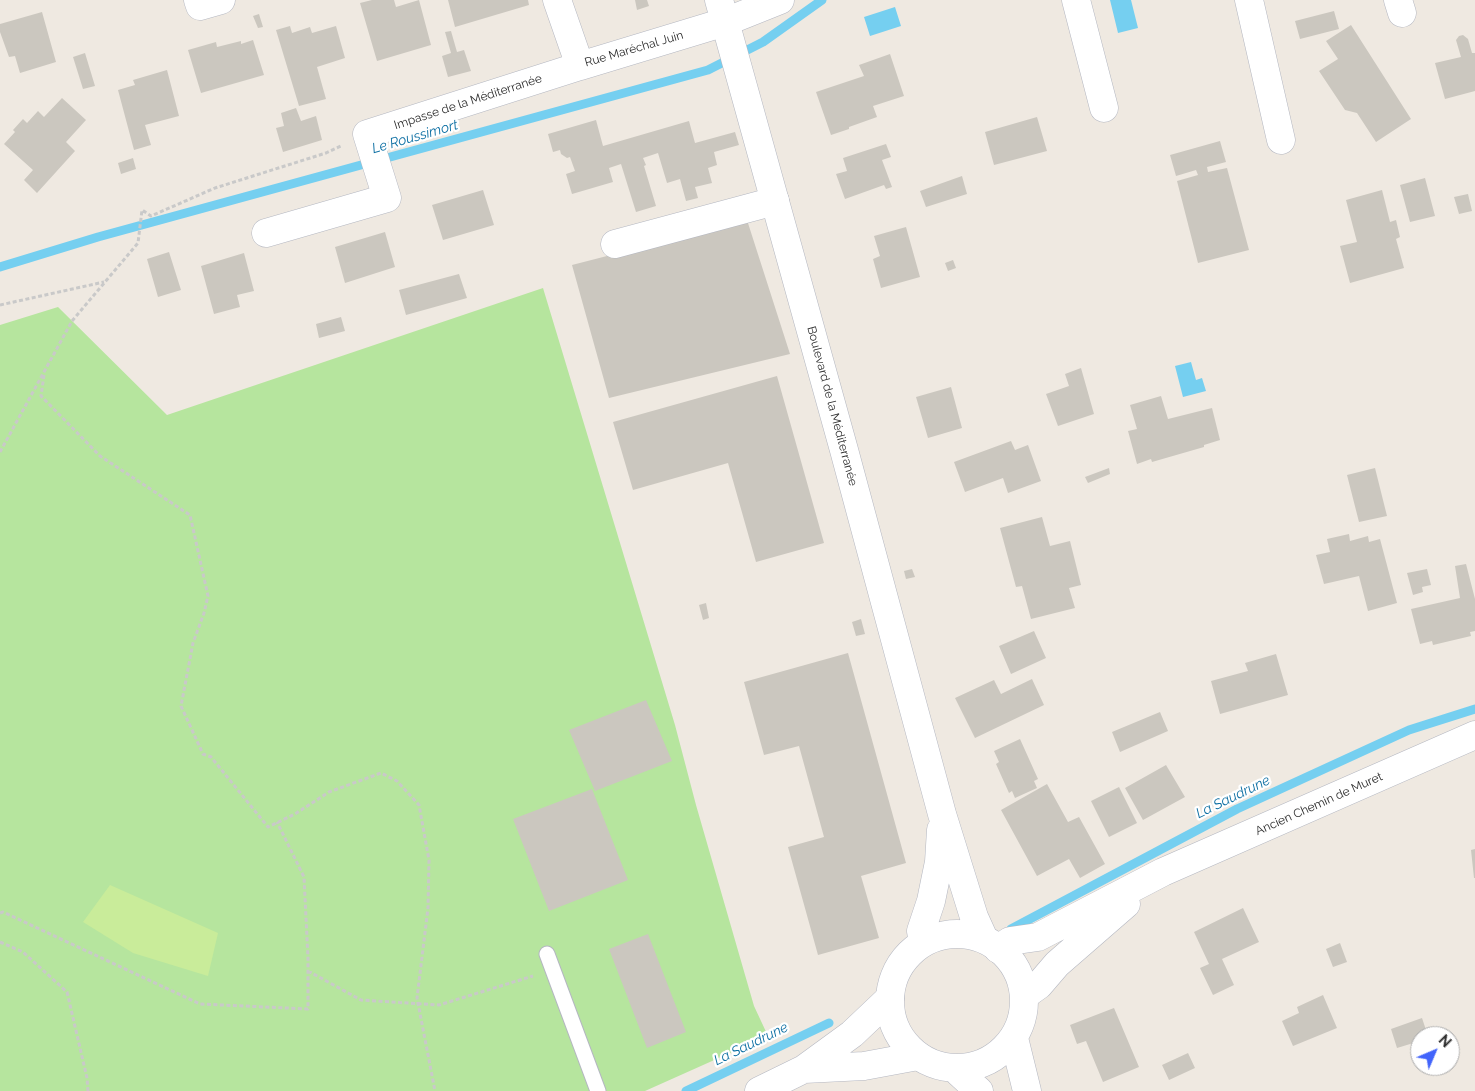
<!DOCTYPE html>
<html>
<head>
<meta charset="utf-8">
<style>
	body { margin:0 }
	#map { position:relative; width:1475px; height:1091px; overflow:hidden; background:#efe9e1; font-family:Raleway,sans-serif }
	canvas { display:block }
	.north { position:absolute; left:1410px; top:1026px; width:50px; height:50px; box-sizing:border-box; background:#fff; border:1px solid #ababab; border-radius:50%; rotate:45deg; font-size:14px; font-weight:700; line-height:20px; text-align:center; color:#2e2e2e }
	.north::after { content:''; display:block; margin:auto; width:18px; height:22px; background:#4264fb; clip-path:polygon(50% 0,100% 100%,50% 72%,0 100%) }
</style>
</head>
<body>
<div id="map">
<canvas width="1475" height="1091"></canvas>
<div class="north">N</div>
</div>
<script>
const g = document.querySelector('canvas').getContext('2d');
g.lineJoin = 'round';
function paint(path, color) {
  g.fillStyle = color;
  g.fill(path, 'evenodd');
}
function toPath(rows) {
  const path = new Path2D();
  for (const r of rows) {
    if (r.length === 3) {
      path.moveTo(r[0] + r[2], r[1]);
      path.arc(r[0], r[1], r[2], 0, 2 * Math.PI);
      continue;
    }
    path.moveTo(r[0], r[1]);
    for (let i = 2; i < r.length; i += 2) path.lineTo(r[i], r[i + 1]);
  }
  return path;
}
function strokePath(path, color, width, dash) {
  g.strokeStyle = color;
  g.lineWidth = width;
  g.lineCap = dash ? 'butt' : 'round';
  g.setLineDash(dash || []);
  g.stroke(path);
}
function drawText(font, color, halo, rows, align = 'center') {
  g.font = font + ' Raleway,sans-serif';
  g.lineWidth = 4.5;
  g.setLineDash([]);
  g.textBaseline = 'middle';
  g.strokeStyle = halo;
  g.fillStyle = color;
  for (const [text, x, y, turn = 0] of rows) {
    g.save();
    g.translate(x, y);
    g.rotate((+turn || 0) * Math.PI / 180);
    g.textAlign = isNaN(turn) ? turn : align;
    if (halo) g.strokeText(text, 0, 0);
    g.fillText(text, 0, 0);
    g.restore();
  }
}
paint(toPath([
	[543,288,675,725,696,805,754,1006,768,1036,645,1091,0,1091,0,325,58,307,167,415]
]), '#b6e59e');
paint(toPath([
	[110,885,218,933,208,976,133,953,83,922]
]), '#c9ec9a');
paint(toPath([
	[1110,0,1131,0,1138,28,1118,33],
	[895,7,901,26,870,36,864,17],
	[1191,362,1196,380,1202,378,1206,391,1183,397,1175,366]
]), '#75cff0');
strokePath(toPath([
	[0,267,98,237,708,70,763,42,822,0],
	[1011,929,1237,809,1409,730,1475,709],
	[686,1091,829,1023]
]), '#75cff0', 9);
paint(toPath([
	[372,0,394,0,396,7,419,0,431,45,377,61,360,3],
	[448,0,528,0,529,5,455,27],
	[635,0,647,0,649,6,637,10],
	[1334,11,1339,29,1300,39,1295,21],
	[42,12,56,62,20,73,15,56,9,57,0,32,0,24],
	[259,14,263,27,258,28,253,16],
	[1351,25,1411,119,1376,142,1357,113,1345,110,1319,71,1338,59,1326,41],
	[290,26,292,33,310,27,312,33,336,26,345,58,317,67,326,99,299,106,276,30],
	[451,31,457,52,464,50,471,71,448,77,442,56,451,53,445,32],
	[1463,35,1468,39,1472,53,1475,53,1475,91,1445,99,1435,63,1461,57,1456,40,1459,36],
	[253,40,264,75,201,93,188,50,216,42,217,47,241,41,241,44],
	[85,53,95,86,83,89,73,57],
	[890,54,904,96,873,106,877,117,849,127,849,129,831,135,816,92,864,76,859,65],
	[167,70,179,116,145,125,151,145,134,150,118,90,135,85,133,80],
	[62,98,86,120,66,142,75,151,37,193,24,180,33,170,4,144,15,132,13,130,23,119,27,123,38,111,44,117],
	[296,108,301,121,316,116,322,140,283,152,276,128,284,126,281,113],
	[1037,117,1047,151,994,165,985,132],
	[596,120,603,146,689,121,695,143,735,132,739,145,714,152,717,165,708,168,712,183,695,187,698,198,686,201,680,179,667,183,658,153,643,158,646,165,644,166,656,206,636,212,621,164,609,168,613,182,572,194,566,174,575,171,570,157,567,158,561,154,560,150,553,152,548,134],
	[1220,141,1226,162,1207,167,1208,172,1227,168,1249,250,1198,263,1177,181,1198,175,1196,170,1176,176,1170,155],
	[886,144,891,157,882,160,892,187,886,189,884,185,845,199,836,174,847,171,843,158],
	[133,158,136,169,121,174,118,163],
	[962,176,967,194,926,207,920,191],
	[1425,178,1435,216,1410,222,1400,185],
	[483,190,494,225,443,240,432,205],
	[1382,190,1390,222,1396,220,1400,237,1396,239,1404,268,1350,283,1340,246,1357,242,1346,200],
	[1468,194,1472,211,1459,214,1454,197],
	[747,220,790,354,609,398,572,265],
	[906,227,920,277,881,288,873,259,880,256,874,236],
	[385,232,395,267,345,283,335,247],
	[169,252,181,290,158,297,147,259],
	[244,253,254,291,237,295,240,307,214,314,201,266],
	[953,260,956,268,948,271,945,263],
	[459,274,467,298,406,315,399,290],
	[341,317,345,331,319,338,316,324],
	[1081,368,1094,414,1058,426,1046,394,1069,386,1065,374],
	[777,376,824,543,756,562,728,463,633,490,613,422],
	[951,387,962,428,928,438,916,397],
	[1161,396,1168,419,1212,408,1220,440,1204,445,1204,447,1152,462,1151,459,1137,464,1128,431,1137,429,1130,405],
	[1011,441,1015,450,1028,445,1041,481,1008,493,1003,478,965,492,954,462],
	[1109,468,1110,474,1088,483,1085,477],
	[1375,468,1387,516,1359,522,1347,475],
	[1042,517,1050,546,1070,541,1081,585,1069,588,1075,608,1031,619,1022,586,1016,587,1000,528],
	[1349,534,1350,541,1368,536,1369,542,1380,539,1397,603,1368,611,1359,576,1324,584,1316,555,1330,552,1327,539],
	[1466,564,1475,599,1475,631,1470,632,1471,636,1433,645,1432,641,1420,644,1411,609,1460,598,1455,566],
	[912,569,915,577,906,579,904,571],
	[1427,569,1431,585,1422,587,1423,592,1413,595,1407,573],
	[706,603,709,618,703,620,699,605],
	[861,619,865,634,856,636,852,622],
	[1034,631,1046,658,1011,674,999,646],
	[848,653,906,863,861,876,879,938,818,955,788,847,824,837,799,746,764,755,744,682],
	[1276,654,1288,695,1220,714,1211,681,1248,671,1245,663],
	[1032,679,1044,705,975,738,955,698,994,680,1001,694],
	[646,700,672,761,595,791,569,730],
	[1160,712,1168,731,1120,752,1112,732],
	[1020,739,1038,779,1034,781,1037,788,1015,798,1012,791,1009,793,996,764,999,762,994,751],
	[1166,765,1185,797,1143,820,1125,788],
	[1047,784,1068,822,1079,817,1105,864,1080,878,1069,859,1037,876,1001,810],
	[1119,787,1137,823,1109,837,1091,801],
	[592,789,628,880,549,911,513,819],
	[1475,849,1475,878,1474,878,1471,850],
	[1243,908,1259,942,1222,959,1234,985,1213,995,1200,968,1209,964,1194,932],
	[648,934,686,1032,647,1048,609,949],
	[1340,943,1347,962,1333,967,1326,949],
	[1323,995,1337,1028,1293,1046,1282,1021,1299,1013,1297,1007],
	[1114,1008,1139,1067,1103,1082,1086,1041,1077,1044,1070,1025],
	[1422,1018,1428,1036,1420,1036,1420,1041,1397,1048,1391,1029],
	[1188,1053,1195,1068,1169,1080,1162,1065]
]), '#cbc7bf');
const service = toPath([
	[547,954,598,1091]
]);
const minor = toPath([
	[198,0,200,6,221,0],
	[557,0,580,66,725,22,780,0],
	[1076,0,1104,108],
	[1249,0,1281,140],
	[1398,0,1402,13],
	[266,233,387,198,367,134,580,66],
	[615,244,775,201],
	[998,949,1010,941,1038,937,1163,872,1475,735],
	[1025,995,1039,985,1057,964,1126,904],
	[804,1069,864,1066,918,1056],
	[759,1091,804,1069,852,1034,890,998]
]);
const secondary = toPath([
	[719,0,844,450,942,814,974,917,984,939],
	[957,1001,67],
	[923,943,921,931,931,901,939,862,941,830],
	[1014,1038,1027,1091],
	[955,1069,979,1091]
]);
strokePath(service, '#b4b7c1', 17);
strokePath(minor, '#b4b7c1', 29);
strokePath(secondary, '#b4b7c1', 29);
strokePath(toPath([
	[0,305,104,282],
	[44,375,41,396,100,456,190,515,208,596,204,613,193,643,181,706,203,754,211,757,268,827,295,814,329,792,381,773,397,781,419,805,429,860,428,908,417,998,435,1091],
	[0,452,72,321,138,243,142,210,151,216,215,188,326,153,341,146],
	[0,913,3,912,200,1004,308,1009,308,958,304,877,277,822],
	[0,942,23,952,67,992,87,1078,88,1091],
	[308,971,361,1000,439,1005,533,976]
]), '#c9c9c9', 3, [4, 2.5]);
strokePath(service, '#fff', 15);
strokePath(minor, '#fff', 28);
strokePath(secondary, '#fff', 28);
drawText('12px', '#2e2e2e', '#fff', [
	["Rue Maréchal Juin",634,49,-16],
	["Impasse de la Méditerranée",468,102,-18],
	["Boulevard de la Méditerranée",832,406,75],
	["Ancien Chemin de Muret",1319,804,-24]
]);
drawText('italic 14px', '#0d6fa3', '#fff', [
	["Le Roussimort",415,137,-16],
	["La Saudrune",1233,797,-26],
	["La Saudrune",751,1044,-26]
]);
</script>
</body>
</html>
